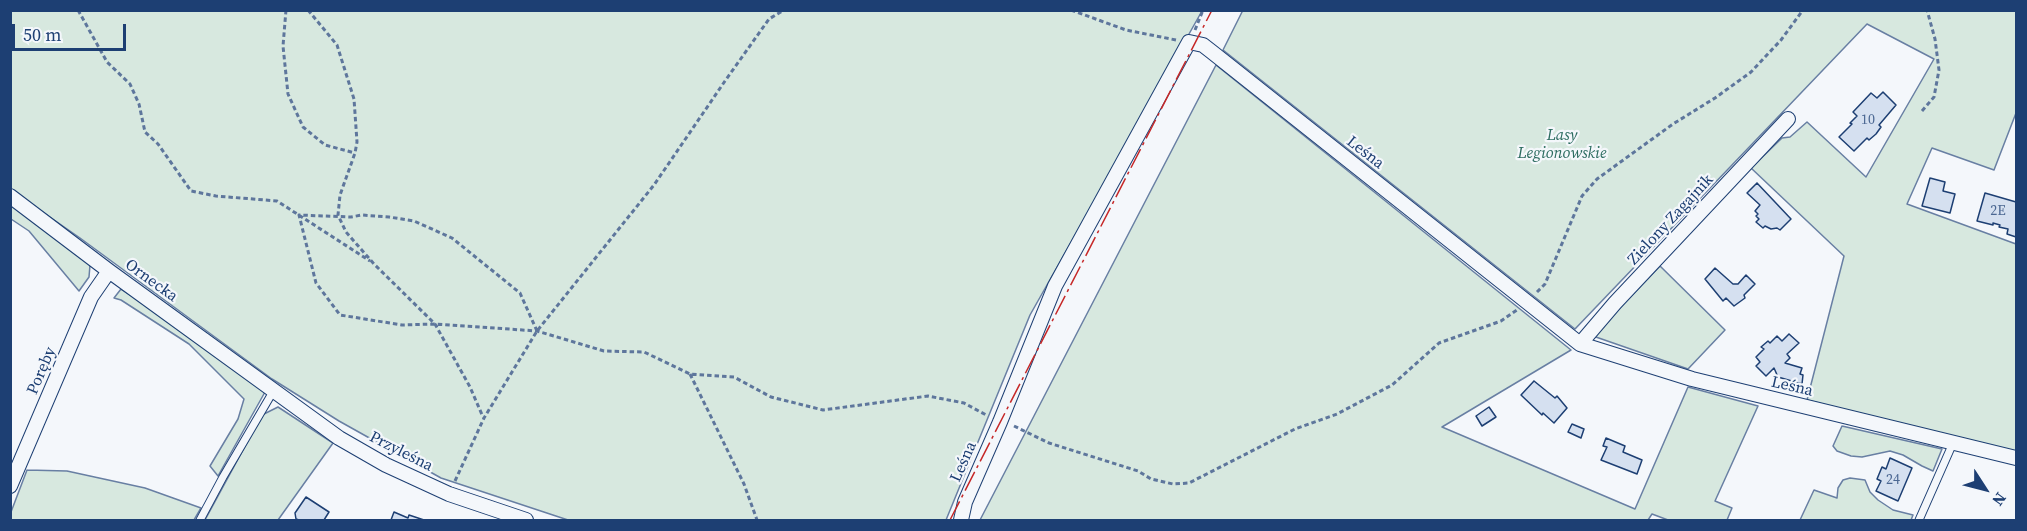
<!DOCTYPE html>
<html>
<head>
<meta charset="utf-8">
<style>
	body { margin:0 }
	#map { position:relative; width:2027px; height:531px; overflow:hidden; background:#f4f7fb; font-family:"Source Serif 4",serif }
	canvas { display:block }
	.frame { position:absolute; inset:0; border:12px solid #1d3f73; pointer-events:none }
	.north { position:absolute; left:1955px; top:459px; width:60px; height:60px; -webkit-text-stroke:4px #f4f7fb; paint-order:stroke; rotate:126deg; font-size:16px; font-weight:700; line-height:24px; text-align:center; color:#1d3f73 }
	.north::after { content:''; display:block; margin:auto; width:21px; height:27px; background:#1d3f73; clip-path:polygon(50% 0,100% 100%,50% 72%,0 100%) }
	.scale { position:absolute; left:12px; top:24px; width:114px; height:27px; box-sizing:border-box; border:3px solid #1d3f73; border-top:0; padding-left:8px; font-size:18px; line-height:21px; white-space:nowrap; color:#1d3f73; -webkit-text-stroke:4px #f4f7fb; paint-order:stroke }
</style>
</head>
<body>
<div id="map">
<canvas width="2027" height="531"></canvas>
<div class="frame"></div>
<div class="north">N</div>
<div class="scale">50 m</div>
</div>
<script>
const g = document.querySelector('canvas').getContext('2d');
g.lineJoin = 'round';
function paint(path, color) {
  g.fillStyle = color;
  g.fill(path, 'evenodd');
}
function toPath(rows) {
  const path = new Path2D();
  for (const r of rows) {
    path.moveTo(r[0], r[1]);
    for (let i = 2; i < r.length; i += 2) path.lineTo(r[i], r[i + 1]);
  }
  return path;
}
function strokePath(path, color, width, dash) {
  g.strokeStyle = color;
  g.lineWidth = width;
  g.lineCap = dash ? 'butt' : 'round';
  g.setLineDash(dash || []);
  g.stroke(path);
}
function drawText(font, color, halo, rows, align = 'center') {
  g.font = font + ' "Source Serif 4",serif';
  g.lineWidth = 4.5;
  g.setLineDash([]);
  g.textBaseline = 'middle';
  g.strokeStyle = halo;
  g.fillStyle = color;
  for (const [text, x, y, turn = 0] of rows) {
    g.save();
    g.translate(x, y);
    g.rotate((+turn || 0) * Math.PI / 180);
    g.textAlign = isNaN(turn) ? turn : align;
    if (halo) g.strokeText(text, 0, 0);
    g.fillText(text, 0, 0);
    g.restore();
  }
}
const green = toPath([
	[1243,10,2016,11,2016,113,1994,170,1932,148,1907,204,2016,244,2016,454,1807,400,1844,256,1751,168,1782,138,1790,137,1807,122,1866,177,1934,59,1867,24,1575,329,1223,50,1243,10],
	[10,11,1202,11,1030,315,946,520,568,520,441,478,339,421,272,379,80,238,11,190,10,11],
	[1216,65,1571,350,1442,427,1635,509,1688,387,1758,406,1715,501,1732,508,1727,520,1668,520,1652,514,1648,520,980,520,1216,65],
	[10,203,90,265,89,277,79,291,29,231,11,219,10,203],
	[1660,266,1725,330,1688,369,1593,336,1660,266],
	[121,289,151,308,265,392,218,476,210,466,238,419,244,399,189,344,121,300,114,298,121,289],
	[278,407,333,443,278,520,205,520,262,415,278,407],
	[1842,426,1942,449,1933,471,1922,466,1903,455,1890,451,1862,457,1851,456,1837,451,1833,446,1842,426],
	[27,470,67,471,145,488,201,508,194,520,11,520,11,512,27,470],
	[1850,478,1865,480,1870,492,1878,500,1893,510,1913,515,1911,520,1800,520,1814,490,1837,498,1838,488,1843,480,1850,478]
]);
paint(green, '#d7e8df');
strokePath(green, '#687fa3', 1.5);
const building = toPath([
	[1883,92,1896,105,1879,125,1881,127,1876,134,1869,140,1867,138,1854,151,1839,137,1852,124,1850,123,1857,116,1853,112,1871,93,1877,98,1883,92],
	[1930,178,1945,182,1943,191,1955,194,1950,213,1922,206,1930,178],
	[1757,183,1791,219,1780,230,1777,228,1771,229,1765,226,1763,228,1756,222,1759,219,1756,216,1758,214,1755,211,1760,205,1747,193,1757,183],
	[1985,193,2016,202,2016,237,2007,234,2008,229,1999,227,2000,225,1993,223,1993,225,1977,221,1985,193],
	[1715,268,1733,284,1738,284,1746,275,1755,284,1744,295,1745,298,1734,306,1726,298,1723,301,1705,279,1715,268],
	[1789,334,1799,343,1787,354,1790,358,1785,363,1802,368,1800,374,1803,375,1802,384,1778,377,1774,368,1766,376,1756,366,1760,362,1756,357,1764,349,1761,347,1768,341,1770,343,1777,336,1782,341,1789,334],
	[1534,381,1555,398,1557,396,1567,408,1554,423,1543,413,1542,415,1521,395,1534,381],
	[1489,407,1496,417,1482,426,1476,416,1489,407],
	[1572,424,1584,429,1581,438,1568,432,1572,424],
	[1606,438,1625,446,1623,452,1642,460,1637,474,1601,460,1607,447,1603,446,1606,438],
	[1890,458,1912,468,1898,501,1876,491,1881,481,1877,479,1882,467,1886,469,1890,458],
	[306,497,329,512,324,520,299,520,296,519,295,513,306,497],
	[394,512,408,518,409,515,424,520,391,520,394,512]
]);
paint(building, '#d5e0f0');
strokePath(building, '#1d3f73', 1.5);
const service = toPath([
	[200,520,223,477,274,390],
	[1919,520,1953,443]
]);
const minor = toPath([
	[10,196,109,271,339,438,386,465,449,494,526,520],
	[1580,344,1615,303,1788,119],
	[10,486,91,297,109,271],
	[961,520,965,502,1000,422,1055,286,1189,42,1203,45,1212,52,1580,344,1692,379,2016,458]
]);
strokePath(service, '#1d3f73', 9);
strokePath(minor, '#1d3f73', 16);
strokePath(toPath([
	[78,10,107,62,130,84,139,104,145,132,158,144,191,191,216,196,277,201,370,261],
	[286,10,283,46,288,94,303,127,325,145,355,153],
	[308,10,337,45,354,99,357,142,355,153,340,195,338,215,346,232,374,264,435,324,470,387,483,417],
	[1071,10,1126,30,1176,40],
	[1195,30,1203,10],
	[1922,111,1934,97,1939,70,1935,39,1927,10],
	[1537,292,1545,284,1582,196,1597,179,1673,124,1715,98,1751,72,1781,40,1803,10],
	[537,331,520,293,452,238,414,221,389,217,362,215,351,217,299,215,316,283,340,315,402,325,435,324,537,331,604,351,644,352,690,374,734,377,771,397,823,410,928,396,964,403,988,416],
	[690,374,744,484,757,520],
	[1014,426,1049,443,1138,471,1151,479,1173,484,1189,483,1295,429,1337,414,1392,385,1439,343,1501,321,1517,310],
	[455,481,484,418,537,331,654,185,725,81,769,19,784,10]
]), '#5e769c', 3, [4.5, 3]);
strokePath(service, '#f4f7fb', 7);
strokePath(minor, '#f4f7fb', 14);
strokePath(toPath([
	[950,520,1212,10]
]), '#c62828', 1.5, [21, 4.5, 3, 4.5]);
drawText('14px', '#4b6792', null, [
	["10",1868,120],
	["2E",1998,211],
	["24",1893,480]
]);
drawText('italic 16px', '#2c6c60', '#f4f7fb', [
	["Lasy",1562,136],
	["Legionowskie",1562,154]
]);
drawText('16px', '#1d3f73', '#f4f7fb', [
	["Leśna",1365,153,38],
	["Zielony Zagajnik",1671,220,-47],
	["Ornecka",151,281,36],
	["Poręby",42,371,-67],
	["Leśna",1792,387,13],
	["Przyleśna",401,452,27],
	["Leśna",964,462,-66]
]);
</script>
</body>
</html>
